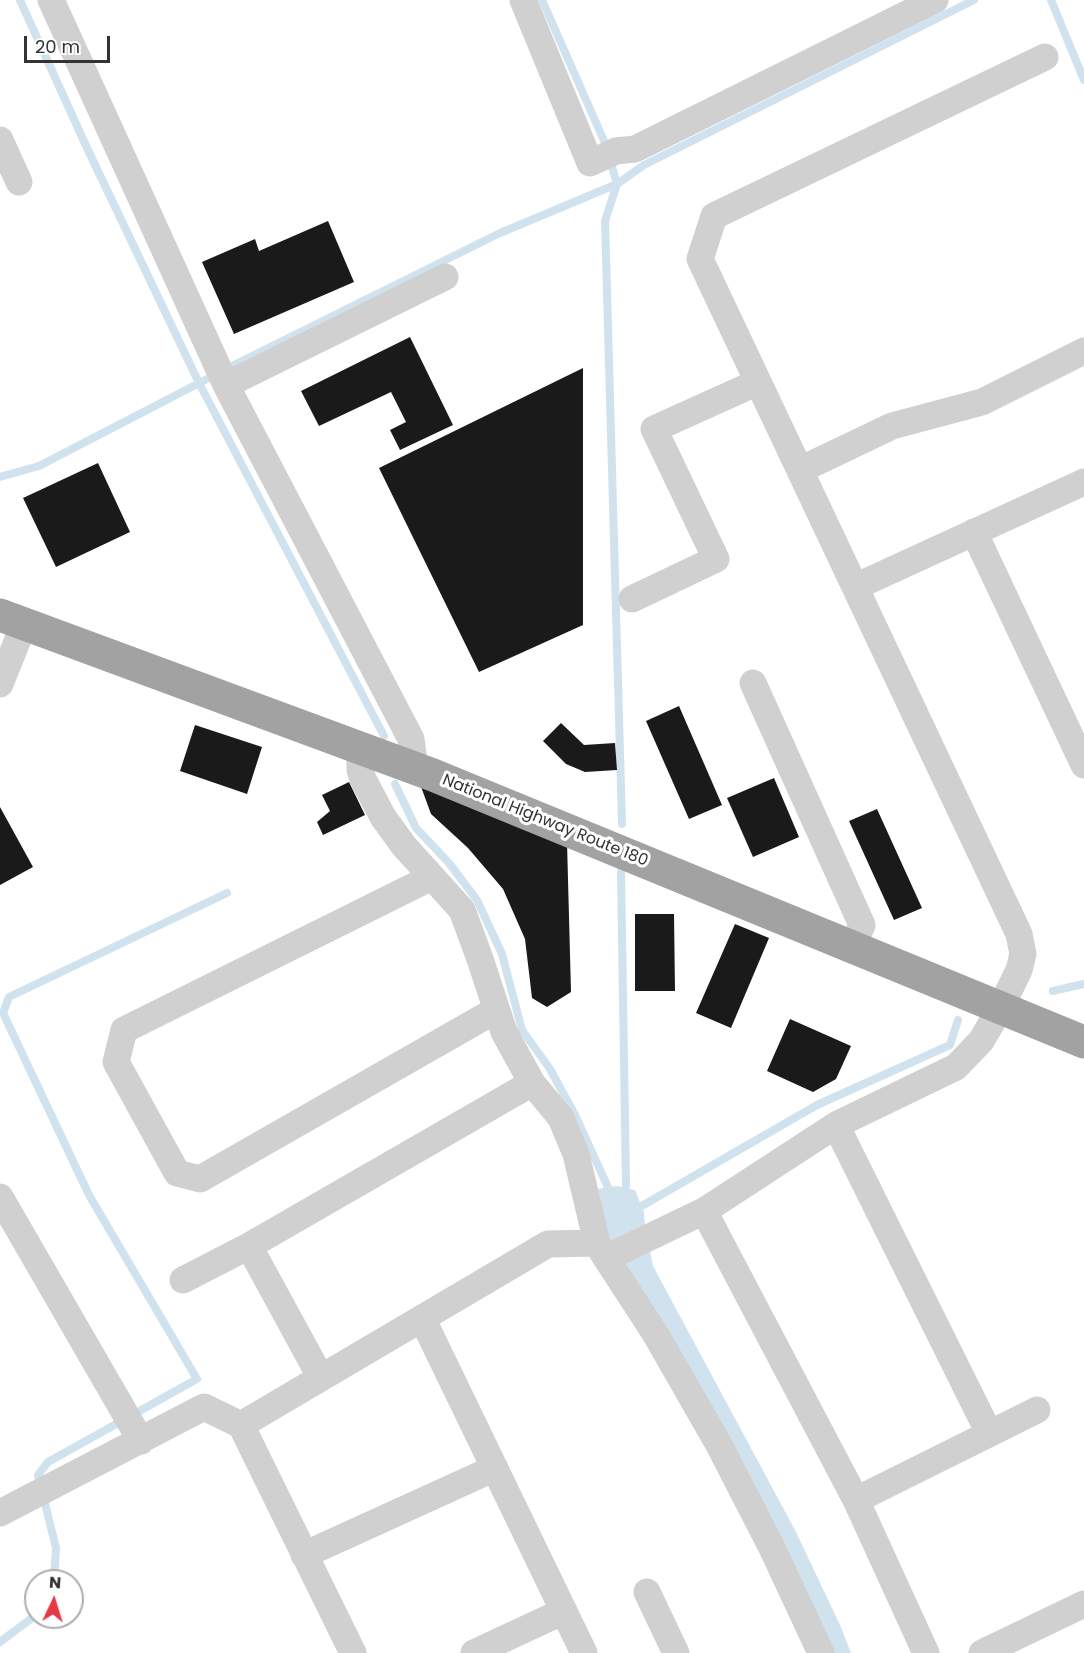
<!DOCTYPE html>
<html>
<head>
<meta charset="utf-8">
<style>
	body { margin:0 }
	#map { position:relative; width:1084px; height:1653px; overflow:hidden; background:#fff; font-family:Poppins,sans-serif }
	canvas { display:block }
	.north { position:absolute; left:24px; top:1569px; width:60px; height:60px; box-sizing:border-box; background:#fff; border:2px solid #adadad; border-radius:50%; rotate:4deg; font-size:16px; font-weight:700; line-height:24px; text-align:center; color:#333 }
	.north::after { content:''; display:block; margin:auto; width:21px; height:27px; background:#e63946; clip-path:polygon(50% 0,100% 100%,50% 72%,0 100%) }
	.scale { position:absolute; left:24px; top:36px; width:86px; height:27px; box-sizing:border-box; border:3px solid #333; border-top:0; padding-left:8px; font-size:18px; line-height:21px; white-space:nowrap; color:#333; -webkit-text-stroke:4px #fff; paint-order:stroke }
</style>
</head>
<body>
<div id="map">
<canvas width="1084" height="1653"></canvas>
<div class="north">N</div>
<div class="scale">20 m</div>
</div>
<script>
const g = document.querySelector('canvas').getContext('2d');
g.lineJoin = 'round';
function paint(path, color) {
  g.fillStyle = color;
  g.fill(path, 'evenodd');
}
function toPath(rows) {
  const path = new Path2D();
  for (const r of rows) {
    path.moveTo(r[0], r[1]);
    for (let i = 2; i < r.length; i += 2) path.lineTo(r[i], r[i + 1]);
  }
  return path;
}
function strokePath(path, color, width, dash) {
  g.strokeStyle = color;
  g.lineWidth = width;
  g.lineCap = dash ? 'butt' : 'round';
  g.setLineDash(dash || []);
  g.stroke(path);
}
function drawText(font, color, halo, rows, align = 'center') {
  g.font = font + ' Poppins,sans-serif';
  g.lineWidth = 6;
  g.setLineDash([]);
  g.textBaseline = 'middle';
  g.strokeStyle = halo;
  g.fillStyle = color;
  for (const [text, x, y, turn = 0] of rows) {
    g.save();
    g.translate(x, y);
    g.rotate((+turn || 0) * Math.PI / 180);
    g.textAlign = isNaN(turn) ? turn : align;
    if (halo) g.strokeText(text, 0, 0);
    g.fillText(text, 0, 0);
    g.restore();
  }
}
paint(toPath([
	[617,1186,635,1190,644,1212,645,1226,653,1266,795,1530,841,1627,851,1653,827,1653,622,1267,599,1213,597,1189]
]), '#cfe2ee');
strokePath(toPath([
	[20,0,87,148,199,383,384,736],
	[542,0,605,143,617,184,605,221,622,824],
	[1051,0,1084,80],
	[0,477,39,466,236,364,500,233,617,184,644,165,974,0],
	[395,784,416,828,449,863,477,900,502,954,522,1030,550,1069,575,1115,612,1196],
	[621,872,626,1185,624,1199],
	[1053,991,1084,984],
	[633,1211,817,1105,950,1045,958,1020],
	[54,1581,56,1548,38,1475,48,1462,197,1379,89,1195,3,1013,9,997,227,893],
	[0,1642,36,1615]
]), '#cfe2ee', 8);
paint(toPath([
	[328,221,354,282,234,334,202,262,255,239,259,251],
	[410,337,453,425,400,450,390,430,406,422,391,392,319,426,301,391],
	[583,368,583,625,479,672,379,468],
	[98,463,130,532,56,567,23,498],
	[679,706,722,805,689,819,646,721],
	[561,723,584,745,615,743,617,770,585,772,566,764,543,741],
	[195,725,262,747,247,794,180,771],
	[774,778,799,837,753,857,727,798],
	[349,782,365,815,323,835,317,822,330,811,322,795],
	[420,784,567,842,571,992,547,1007,532,998,525,939,503,889,468,848,431,814],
	[0,807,33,867,0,885],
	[877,809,922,908,894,920,849,821],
	[635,914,674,914,675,991,635,991],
	[735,924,769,938,731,1028,696,1013],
	[790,1019,851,1046,836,1079,813,1092,767,1071]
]), '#1a1a1a');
strokePath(toPath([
	[51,0,226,385,411,739,415,769],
	[523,0,590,163,616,151,635,149,935,0],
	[0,140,19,182],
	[226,385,445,277],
	[800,470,892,426,982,402,1084,351],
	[974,532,1084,765],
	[855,587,1084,482],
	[632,599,716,559,654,429,758,382],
	[753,683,862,925,852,948],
	[0,684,24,624],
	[360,748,360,770,363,779,383,817,404,846,462,910,480,959,504,1032,532,1083,561,1118,576,1154,597,1243],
	[432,877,124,1030,116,1062,177,1173,200,1179,496,1010],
	[836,1125,989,1433],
	[0,1197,141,1441],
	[704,1211,856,1500,926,1653],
	[249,1246,321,1378],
	[606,1258,656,1335,719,1445,772,1548,821,1653],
	[183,1280,249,1246,532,1083],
	[422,1318,584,1653],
	[241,1425,548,1244,597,1243,606,1258,704,1211,836,1125,956,1067,981,1041,1001,1007,1019,970,1023,954,1019,934,700,259,714,216,1045,57],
	[856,1500,1037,1410],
	[0,1513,204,1407,241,1425,353,1653],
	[304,1555,495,1468],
	[647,1592,676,1653],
	[474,1653,564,1611],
	[982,1653,1084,1604]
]), '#d0d0d0', 27);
strokePath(toPath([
	[0,615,433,775,1084,1042]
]), '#a2a2a2', 33);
drawText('16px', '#333', '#fff', [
	["National Highway Route 180",545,821,22]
]);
</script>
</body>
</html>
